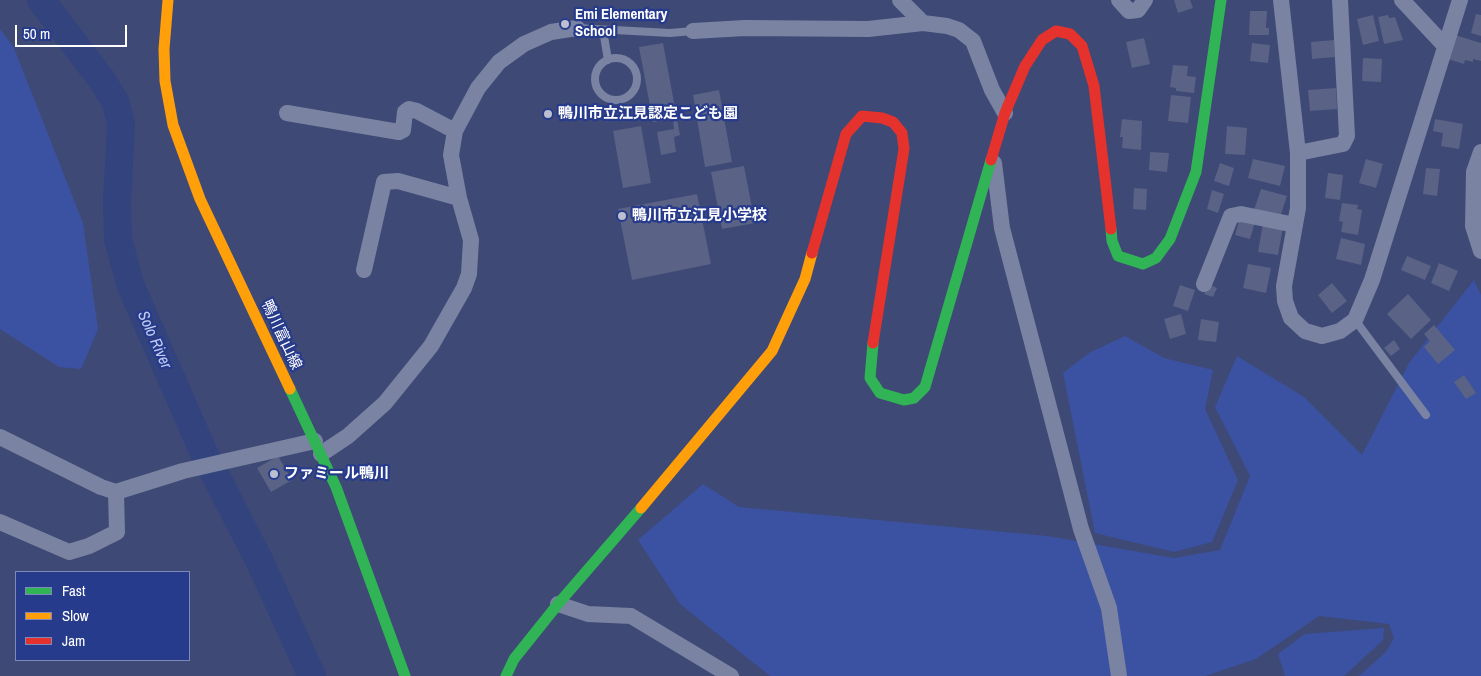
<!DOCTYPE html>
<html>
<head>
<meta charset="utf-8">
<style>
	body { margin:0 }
	#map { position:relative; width:1481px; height:676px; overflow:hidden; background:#3e4976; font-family:"Archivo Narrow",sans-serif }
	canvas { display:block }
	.legend { position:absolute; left:15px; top:571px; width:175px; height:90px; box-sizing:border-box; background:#273b8d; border:1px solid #7d89bb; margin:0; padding:6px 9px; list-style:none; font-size:15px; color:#fff }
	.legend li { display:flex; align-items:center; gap:10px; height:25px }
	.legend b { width:25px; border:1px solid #7d89bb }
	.scale { position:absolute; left:15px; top:25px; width:112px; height:22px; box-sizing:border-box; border:2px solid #fff; border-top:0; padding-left:6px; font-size:15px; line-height:18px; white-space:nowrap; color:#fff; -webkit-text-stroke:4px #273b8d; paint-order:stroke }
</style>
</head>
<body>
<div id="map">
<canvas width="1481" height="676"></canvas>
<ul class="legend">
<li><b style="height:6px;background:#30b455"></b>Fast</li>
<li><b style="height:6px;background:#ff9f0a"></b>Slow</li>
<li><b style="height:6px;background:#e5322d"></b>Jam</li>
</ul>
<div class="scale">50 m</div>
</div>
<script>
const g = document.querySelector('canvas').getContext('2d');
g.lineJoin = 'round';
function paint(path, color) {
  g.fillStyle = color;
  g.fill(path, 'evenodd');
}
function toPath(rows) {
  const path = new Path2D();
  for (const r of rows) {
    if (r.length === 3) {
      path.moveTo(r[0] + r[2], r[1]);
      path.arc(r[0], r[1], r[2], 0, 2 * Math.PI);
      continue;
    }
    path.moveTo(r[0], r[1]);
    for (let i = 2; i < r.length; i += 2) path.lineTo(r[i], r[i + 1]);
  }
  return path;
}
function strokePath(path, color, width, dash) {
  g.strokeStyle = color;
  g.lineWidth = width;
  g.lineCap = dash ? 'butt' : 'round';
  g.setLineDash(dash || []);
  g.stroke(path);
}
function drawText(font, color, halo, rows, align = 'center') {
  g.font = font + ' "Archivo Narrow","Noto Sans JP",sans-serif';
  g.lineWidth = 4.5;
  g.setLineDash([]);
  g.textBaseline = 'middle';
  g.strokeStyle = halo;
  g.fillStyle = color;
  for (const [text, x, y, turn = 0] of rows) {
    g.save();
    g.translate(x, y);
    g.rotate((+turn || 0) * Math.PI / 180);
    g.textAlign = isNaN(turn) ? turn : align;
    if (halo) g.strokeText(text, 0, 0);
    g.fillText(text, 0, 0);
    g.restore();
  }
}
paint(toPath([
	[0,29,14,48,83,223,98,329,81,369,59,367,0,329],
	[1474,280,1481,295,1481,676,1359,676,1386,652,1394,638,1389,624,1319,616,1256,659,1205,676,770,676,680,604,638,540,703,484,739,507,1047,536,1174,558,1220,550,1250,476,1215,407,1237,356,1304,397,1362,455,1409,363],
	[1125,336,1164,358,1213,370,1205,409,1238,480,1212,542,1174,552,1095,533,1063,373,1089,353],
	[1384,628,1383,640,1344,676,1285,676,1278,654,1305,634]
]), '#3b52a2');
strokePath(toPath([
	[41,0,102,80,116,103,121,125,117,201,118,239,130,284,203,451,260,562,312,676]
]), '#33437e', 28);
paint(toPath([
	[1174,0,1190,0,1193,8,1178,13],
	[1250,11,1267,11,1266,28,1269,28,1269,35,1249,35],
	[1476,14,1481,15,1481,36,1471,33],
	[1373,15,1379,41,1363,45,1357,19],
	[1388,15,1389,18,1395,17,1403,40,1384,44,1378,17],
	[1455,35,1481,43,1481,61,1473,59,1473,62,1465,60,1464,64,1448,59],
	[1144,38,1150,64,1132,68,1126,42],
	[1334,40,1335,57,1312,59,1311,42],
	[663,43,680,135,674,137,676,152,661,155,657,132,674,129,673,119,653,122,639,47],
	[1252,43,1270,45,1268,63,1250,61],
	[1363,58,1382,59,1381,82,1362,81],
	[1173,65,1188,66,1187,76,1196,77,1194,93,1176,91,1176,88,1170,87],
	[1336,88,1337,109,1310,111,1308,90],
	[719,90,732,162,705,167,693,95],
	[1171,95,1191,97,1188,123,1168,121],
	[1122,119,1142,121,1141,150,1122,148,1123,137,1120,137],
	[1435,119,1463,124,1459,149,1441,146,1443,133,1433,131],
	[641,126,651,183,623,188,613,131],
	[1227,126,1247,128,1245,155,1225,154],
	[1150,152,1169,153,1167,172,1149,170],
	[1253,159,1285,166,1280,186,1248,178],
	[1366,159,1383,164,1376,188,1359,183],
	[1220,163,1234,168,1229,186,1214,181],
	[744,166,755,223,722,229,711,172],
	[1426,168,1440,169,1437,196,1423,194],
	[1328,173,1343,175,1340,200,1325,198],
	[1134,188,1147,189,1146,210,1133,209],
	[1261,189,1287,196,1280,217,1254,210],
	[1212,190,1224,194,1218,213,1207,209],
	[697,194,711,264,632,280,618,209],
	[1342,203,1358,205,1357,209,1362,210,1358,235,1341,232,1343,222,1339,221],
	[1240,218,1255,222,1250,239,1235,235],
	[1263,223,1283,227,1278,255,1258,252],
	[1341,238,1365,244,1361,265,1336,259],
	[1407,256,1431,266,1425,280,1401,270],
	[1439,263,1458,271,1449,291,1431,283],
	[1248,264,1271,268,1266,293,1243,288],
	[1332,283,1347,301,1332,313,1318,295],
	[1208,284,1217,288,1213,297,1204,294],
	[1180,285,1195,290,1188,311,1173,306],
	[1408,294,1431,320,1411,339,1387,314],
	[1181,314,1186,334,1170,339,1164,319],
	[1201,319,1219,322,1216,342,1198,340],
	[1434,325,1455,350,1438,364,1424,347,1430,341,1424,334],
	[1394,340,1400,349,1391,356,1384,348],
	[1464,375,1476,393,1466,399,1454,382],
	[278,456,292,480,271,492,257,468]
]), '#5a6285');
strokePath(toPath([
	[577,28,670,33,693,31],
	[603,30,608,60],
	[616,79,21],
	[1355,320,1426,415]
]), '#7a83a1', 8);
strokePath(toPath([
	[900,0,923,23],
	[1119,0,1129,11,1138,10,1145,0],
	[1281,0,1298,153,1298,208,1284,286,1285,301,1291,318,1305,331,1322,336,1340,331,1355,320,1372,280,1460,0],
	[1402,0,1445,46],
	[693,31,745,28,868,29,923,23,947,26,959,30,973,41,992,90,1005,113],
	[287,113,399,132,403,130,405,112,409,109,417,111,455,131],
	[1481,152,1474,172,1473,226,1481,251],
	[1298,153,1343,144,1347,136,1340,0],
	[994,163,1002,228,1081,529,1109,608,1119,676],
	[364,270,384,182,398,181,459,198],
	[1204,284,1231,216,1241,214,1295,225],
	[0,437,101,487,116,492,183,471,315,441],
	[321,454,348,436,385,403,431,346,464,288,469,274,471,240,459,198,451,155,455,131,478,88,499,62,524,44,551,32,577,28],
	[0,522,69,552,89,546,117,532,116,492],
	[558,604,588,614,631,616,731,676]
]), '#7a83a1', 16);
strokePath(toPath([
	[1111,229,1112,241,1118,256,1143,264,1156,258,1170,239,1196,172,1221,0],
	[873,343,870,378,880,393,904,400,914,398,925,387,991,160],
	[290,389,336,487,405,676],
	[506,676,514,659,558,604,641,508]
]), '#30b455', 11);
strokePath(toPath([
	[168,0,164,49,165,81,173,125,200,199,290,389],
	[641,508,772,351,805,279,812,253]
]), '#ff9f0a', 11);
strokePath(toPath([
	[991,160,1005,113,1025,66,1042,40,1056,31,1070,34,1082,46,1094,86,1111,229],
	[812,253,846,134,862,116,882,118,893,122,902,133,904,149,873,343]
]), '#e5322d', 11);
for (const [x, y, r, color] of [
	[565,24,5,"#bbbfcf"],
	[548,114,5,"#bbbfcf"],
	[622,216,5,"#bbbfcf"],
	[274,474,5,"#bbbfcf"]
]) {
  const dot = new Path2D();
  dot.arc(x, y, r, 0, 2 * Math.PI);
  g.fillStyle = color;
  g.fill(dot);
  strokePath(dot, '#273b8d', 2);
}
drawText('bold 15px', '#fff', '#273b8d', [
	["Emi Elementary",575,15],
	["School",575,32],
	["鴨川市立江見認定こども園",558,114],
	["鴨川市立江見小学校",632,216],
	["ファミール鴨川",284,474]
], 'left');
drawText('15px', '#fff', '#273b8d', [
	["鴨川富山線",281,335,65]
]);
drawText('italic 16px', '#c2ccf1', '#273b8d', [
	["Solo River",154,340,66]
]);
</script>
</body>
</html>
